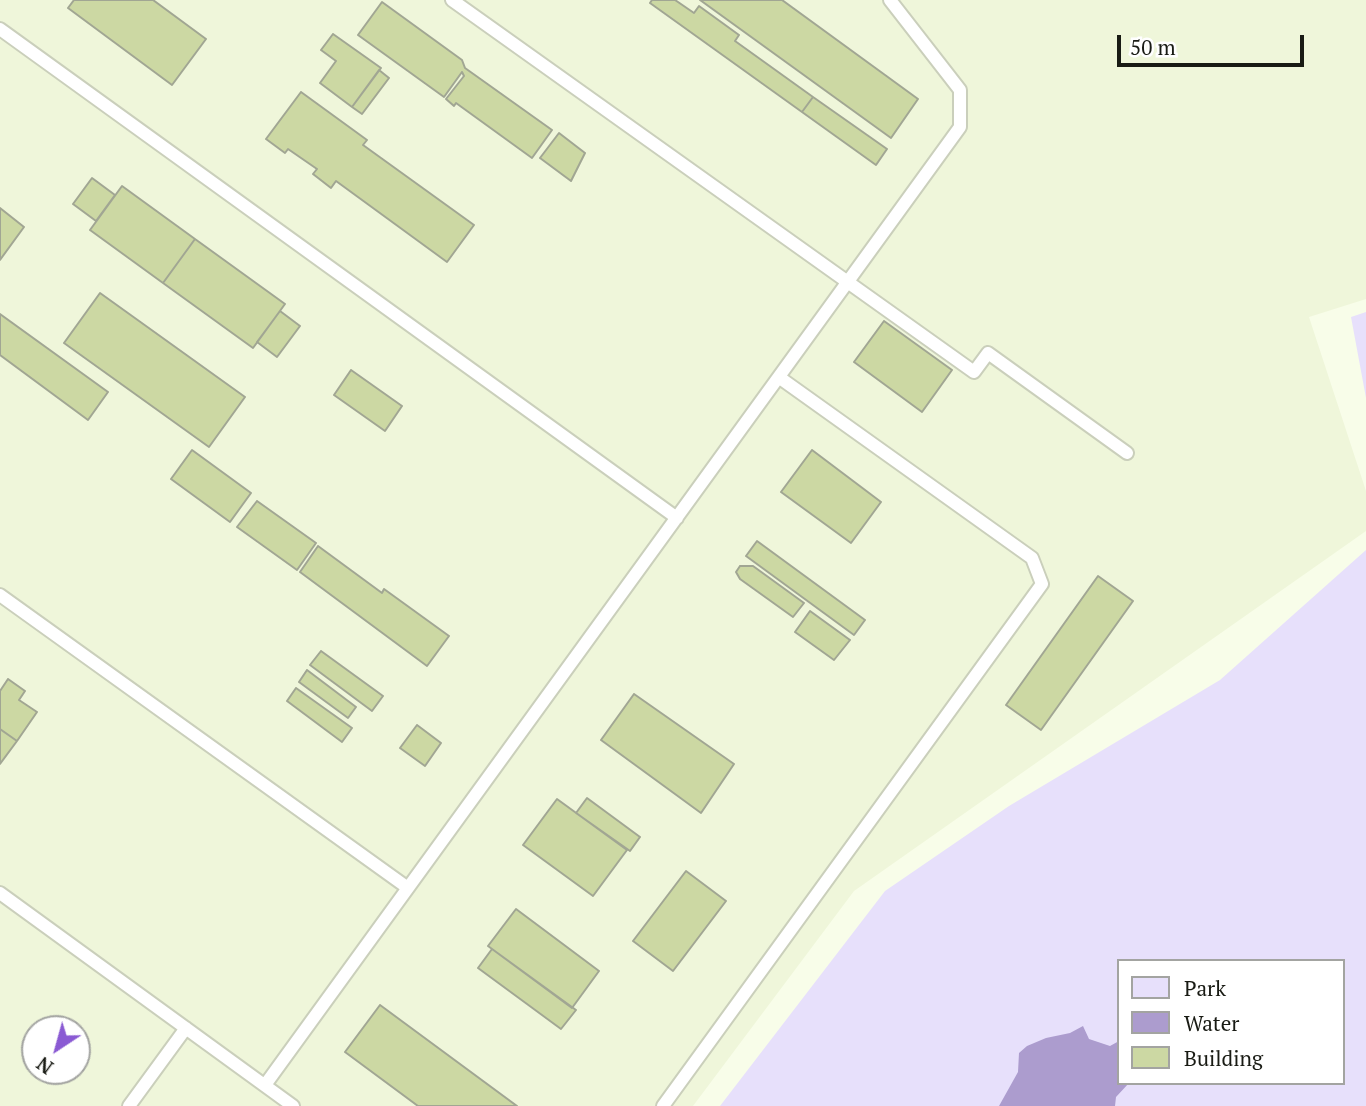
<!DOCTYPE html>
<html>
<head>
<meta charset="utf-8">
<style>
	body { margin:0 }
	#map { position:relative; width:1366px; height:1106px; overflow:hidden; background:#f8fde9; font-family:"PT Serif",serif }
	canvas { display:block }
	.legend { position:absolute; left:1117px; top:959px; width:228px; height:126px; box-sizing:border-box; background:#fff; border:2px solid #a3a4a1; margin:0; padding:9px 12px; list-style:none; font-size:21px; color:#191b14 }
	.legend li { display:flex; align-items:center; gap:14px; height:35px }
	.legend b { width:35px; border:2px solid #a3a4a1 }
	.north { position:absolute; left:21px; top:1015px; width:70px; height:70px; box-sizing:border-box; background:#fff; border:2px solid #a3a4a1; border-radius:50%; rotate:216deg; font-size:19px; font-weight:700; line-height:28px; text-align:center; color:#191b14 }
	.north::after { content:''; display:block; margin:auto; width:24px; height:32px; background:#8a5ad3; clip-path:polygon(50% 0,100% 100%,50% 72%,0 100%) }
	.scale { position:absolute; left:1117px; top:35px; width:187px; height:32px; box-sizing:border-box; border:4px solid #191b14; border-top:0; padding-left:9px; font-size:21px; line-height:24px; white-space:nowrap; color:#191b14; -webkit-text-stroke:5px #fff; paint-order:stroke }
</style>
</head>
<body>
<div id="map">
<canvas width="1366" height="1106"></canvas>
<ul class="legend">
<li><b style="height:19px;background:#e7e0fb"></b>Park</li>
<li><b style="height:19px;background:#ac9cce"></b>Water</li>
<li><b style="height:19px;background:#ccd8a3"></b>Building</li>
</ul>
<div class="north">N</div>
<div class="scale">50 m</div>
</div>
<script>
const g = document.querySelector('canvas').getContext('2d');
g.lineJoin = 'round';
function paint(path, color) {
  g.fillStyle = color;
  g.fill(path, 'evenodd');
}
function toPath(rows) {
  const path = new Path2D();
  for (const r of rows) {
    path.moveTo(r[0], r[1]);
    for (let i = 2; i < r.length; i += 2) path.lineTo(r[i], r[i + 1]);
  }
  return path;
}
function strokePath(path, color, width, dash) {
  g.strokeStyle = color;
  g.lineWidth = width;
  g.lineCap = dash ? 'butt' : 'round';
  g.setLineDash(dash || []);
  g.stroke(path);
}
paint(toPath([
	[0,0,1366,0,1366,299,1309,317,1366,491,1366,531,854,891,693,1106,0,1106],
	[35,1029,77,1029,77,1071,35,1071]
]), '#eff6da');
paint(toPath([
	[1366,312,1366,398,1351,317],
	[1366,550,1366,1106,720,1106,885,891,1009,806,1220,680],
	[1119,961,1343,961,1343,1083,1119,1083]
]), '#e7e0fb');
paint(toPath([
	[1083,1026,1089,1039,1110,1046,1119,1041,1119,1083,1129,1083,1116,1097,1115,1106,999,1106,1018,1072,1019,1053,1027,1046,1046,1038,1070,1033]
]), '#ac9cce');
const building = toPath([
	[74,0,153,0,206,39,172,85,68,8,74,0],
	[652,0,675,0,694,13,699,6,739,35,735,41,813,97,802,112,650,3,652,0],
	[700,0,782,0,918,99,891,138,700,0],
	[382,2,462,60,465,68,552,130,532,158,456,103,454,106,446,99,464,76,462,72,444,97,358,35,382,2],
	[333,34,381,68,352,107,320,83,336,61,321,50,333,34],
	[379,70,389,78,362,114,352,107,379,70],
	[301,92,367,140,363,145,474,225,447,262,336,181,331,188,313,174,317,169,288,149,285,153,266,139,301,92],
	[813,97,887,149,876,165,802,112,813,97],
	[559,133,585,153,571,181,540,158,559,133],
	[92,178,115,195,96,221,73,204,92,178],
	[122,186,195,239,163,283,90,230,122,186],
	[0,208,24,227,0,260,0,208],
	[195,239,285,304,253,348,163,283,195,239],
	[100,293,245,397,209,447,64,343,100,293],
	[280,311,300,326,277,357,257,342,280,311],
	[0,314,108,392,88,420,0,355,0,314],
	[884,321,952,370,922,412,854,362,884,321],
	[351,370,402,406,385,431,334,395,351,370],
	[192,450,251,493,230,522,171,479,192,450],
	[812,450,881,502,851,543,781,492,812,450],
	[257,501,316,543,297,570,237,527,257,501],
	[757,541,865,620,854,635,746,556,757,541],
	[318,546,382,593,384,589,449,636,427,666,300,572,318,546],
	[740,566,753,566,804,603,793,617,740,579,736,572,740,566],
	[1098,576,1133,601,1041,730,1006,705,1098,576],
	[810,611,850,640,834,660,795,632,810,611],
	[321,651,383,696,372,711,310,665,321,651],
	[307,670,356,707,348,718,299,682,307,670],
	[8,679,25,691,19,700,37,712,17,741,0,729,0,691,8,679],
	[296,688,352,728,342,742,287,701,296,688],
	[634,694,734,764,701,813,601,740,634,694],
	[417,725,441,743,425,766,400,748,417,725],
	[0,729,17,741,0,764,0,729],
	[587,798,640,837,630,851,576,813,587,798],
	[557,799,627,850,593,896,523,845,557,799],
	[686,871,726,901,673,971,633,941,686,871],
	[516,909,599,971,572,1008,488,946,516,909],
	[492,949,576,1010,561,1029,478,968,492,949],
	[380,1005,517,1106,418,1106,345,1052,380,1005]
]);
paint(building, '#ccd8a3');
strokePath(building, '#a1a693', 2);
const service = toPath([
	[452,0,974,372,988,353,1127,453],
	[0,29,677,518],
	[0,595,408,888],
	[0,893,293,1106],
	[265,1085,960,127,960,90,890,0],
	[129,1106,186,1028],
	[663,1106,1042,584,1032,558,780,378]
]);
strokePath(service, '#cacfbb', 16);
strokePath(service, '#fff', 12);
</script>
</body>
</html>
